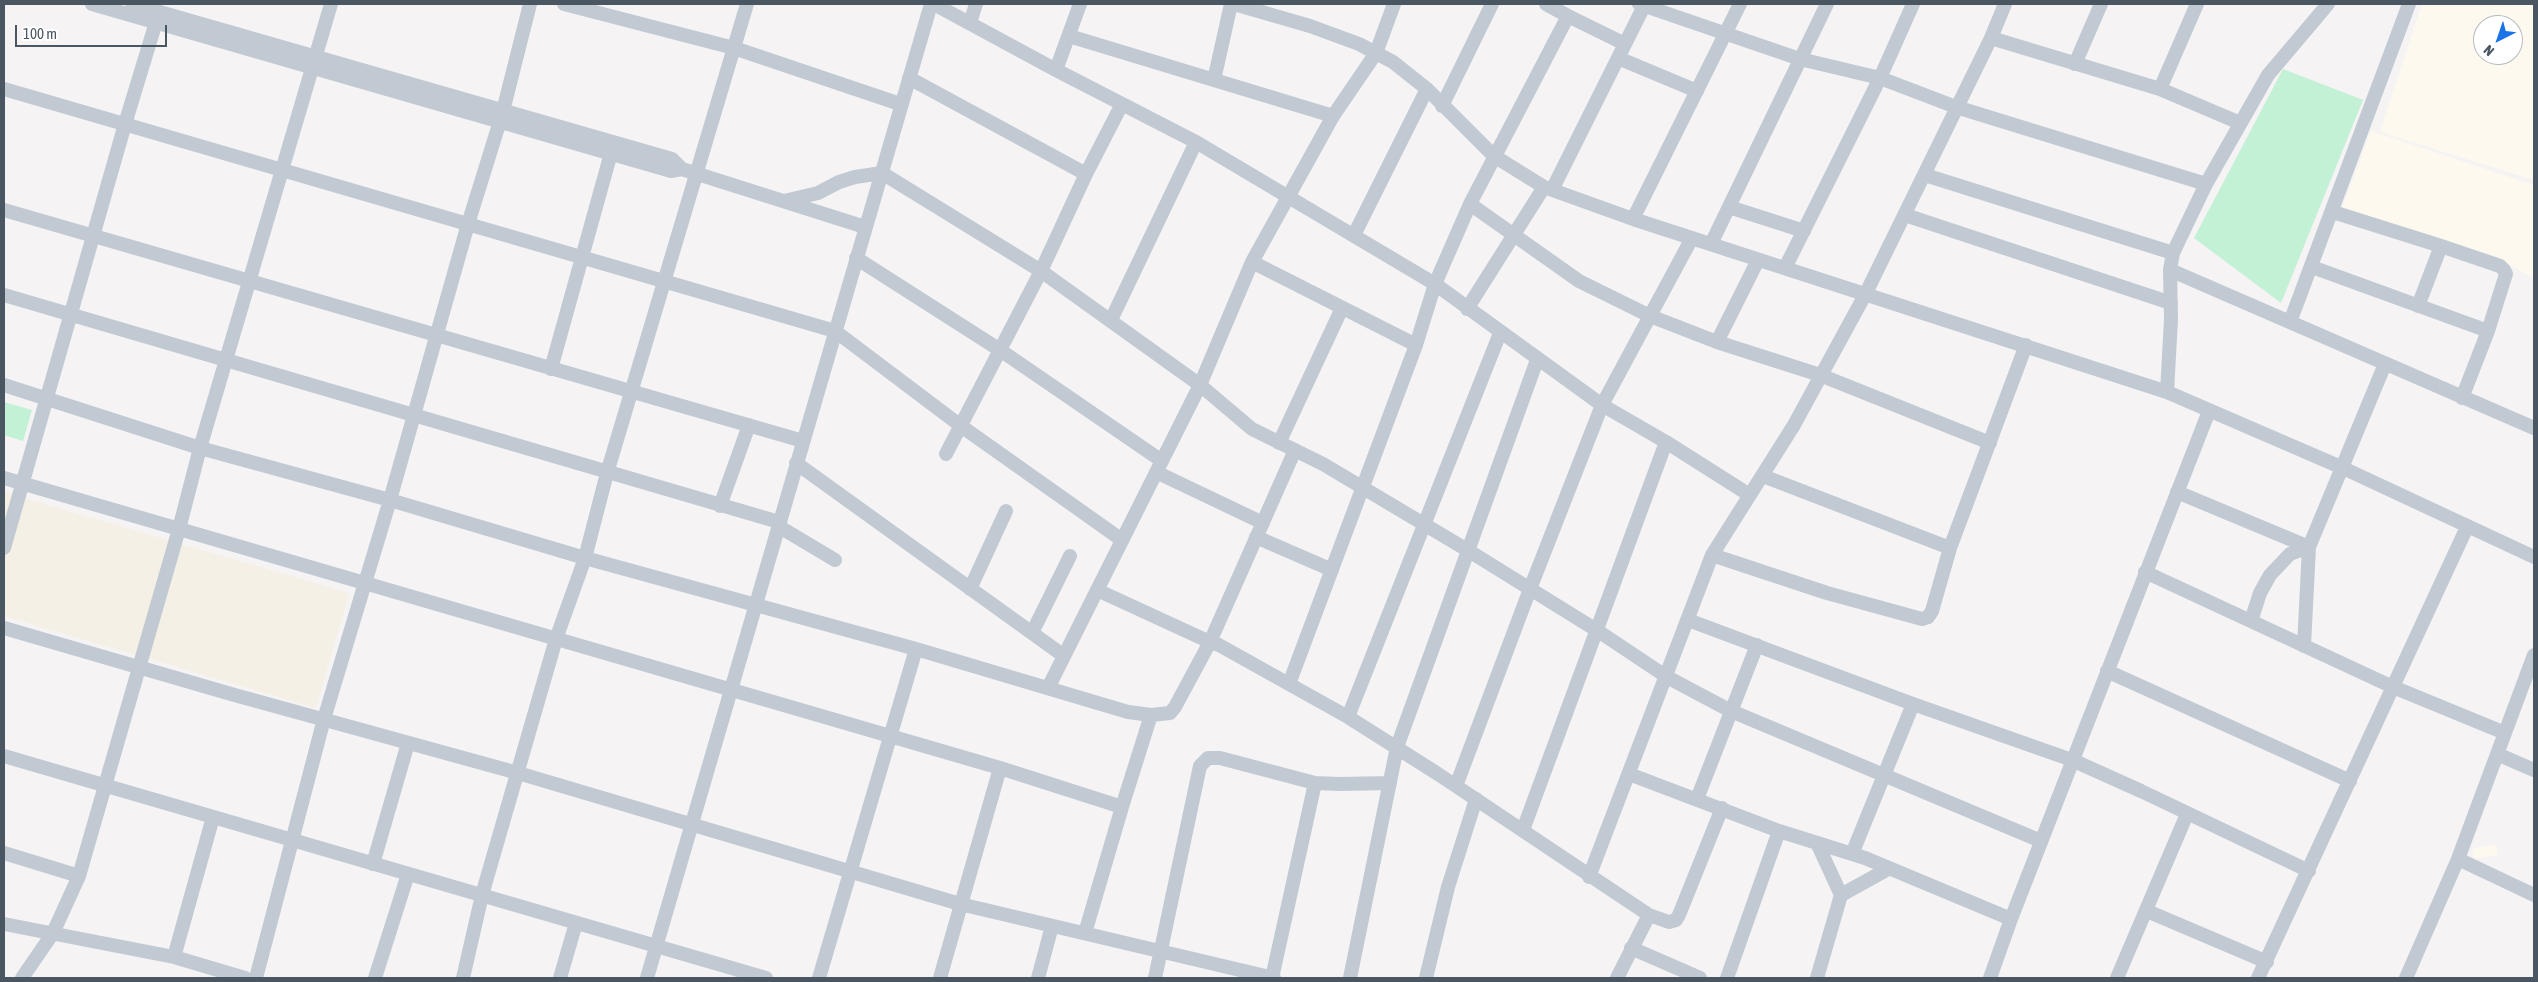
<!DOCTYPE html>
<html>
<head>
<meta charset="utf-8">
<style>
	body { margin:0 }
	#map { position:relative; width:2538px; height:982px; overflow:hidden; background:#f5f3f3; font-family:"Asap Condensed",sans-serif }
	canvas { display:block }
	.frame { position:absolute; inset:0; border:5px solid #4a5661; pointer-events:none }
	.north { position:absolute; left:2473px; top:15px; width:50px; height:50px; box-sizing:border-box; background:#fff; border:1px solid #b7bbc0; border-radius:50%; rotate:221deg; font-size:14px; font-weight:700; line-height:20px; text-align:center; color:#4a5661 }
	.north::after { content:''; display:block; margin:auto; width:18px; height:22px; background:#1a73e8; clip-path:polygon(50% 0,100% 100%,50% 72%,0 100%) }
	.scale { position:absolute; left:15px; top:25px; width:152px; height:22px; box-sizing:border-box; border:2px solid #4a5661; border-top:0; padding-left:6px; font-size:15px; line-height:18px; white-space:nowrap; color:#4a5661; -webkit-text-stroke:4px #fff; paint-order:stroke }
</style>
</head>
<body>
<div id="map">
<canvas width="2538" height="982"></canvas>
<div class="frame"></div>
<div class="north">N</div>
<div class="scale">100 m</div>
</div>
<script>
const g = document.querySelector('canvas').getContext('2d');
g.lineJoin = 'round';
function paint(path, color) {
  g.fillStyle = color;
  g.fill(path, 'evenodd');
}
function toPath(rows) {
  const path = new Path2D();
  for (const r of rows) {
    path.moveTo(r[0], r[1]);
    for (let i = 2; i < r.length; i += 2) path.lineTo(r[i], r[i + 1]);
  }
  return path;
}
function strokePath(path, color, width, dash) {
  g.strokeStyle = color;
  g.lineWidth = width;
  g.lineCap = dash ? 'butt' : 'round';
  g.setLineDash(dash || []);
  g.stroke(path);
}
paint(toPath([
	[2422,4,2534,4,2534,180,2380,132],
	[2483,25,2513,25,2513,55,2483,55],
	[2371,131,2534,185,2534,278,2494,257,2342,209],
	[2496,844,2498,855,2474,859,2472,849]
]), '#fdf9ef');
paint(toPath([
	[2283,69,2363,100,2281,303,2194,238],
	[4,402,32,410,23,441,4,435]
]), '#c3f1d5');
paint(toPath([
	[4,492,349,593,316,708,4,616]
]), '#f5f0e5');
strokePath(toPath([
	[92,4,671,171,682,169,865,227],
	[132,4,672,159,682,169],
	[564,4,734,48,900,104],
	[934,4,1056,70,1196,142,1435,284,1416,345,1289,684],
	[1234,4,1310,26,1359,44,1393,62,1427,89,1494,156,1544,187,1633,219,2167,392,2343,468,2534,557],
	[1546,4,1568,16],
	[1639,4,1800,59,1880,78,1956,107,2206,184],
	[970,23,976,4],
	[1069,36,1333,116],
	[1991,38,2160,89,2240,123],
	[1625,44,1568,16,1470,204,1435,284,1602,405,1666,442,1748,494],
	[1618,58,1697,91],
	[2075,64,2101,4],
	[1056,70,1080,4],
	[909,78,1086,174,1041,271,946,454],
	[1214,80,1231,4],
	[4,89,835,331,961,426,1122,540],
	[2160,89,2197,4],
	[1442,106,1492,4],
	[503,111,530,4],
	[1086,174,1122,104],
	[1925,175,2173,253],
	[1552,190,1645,4],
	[784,201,818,193,839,182,855,177,882,173,1041,271,1200,385,1252,429,1323,464,1469,551,1598,631,1667,677,1731,711,2041,841],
	[1470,204,1579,281,1650,316,1717,342,1820,375,1990,443],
	[1729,207,1804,231],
	[4,210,803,441],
	[2333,212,2441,246,2500,266,2504,270,2506,274,2488,331,2462,398],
	[1905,215,2171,303],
	[1633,219,1740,4],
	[1354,235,1427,89],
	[1711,244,1827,4],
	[856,258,1000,350,1162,461],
	[1252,262,1416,345],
	[2312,267,2488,331],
	[1785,268,1880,78,1913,4],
	[2170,270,2534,428],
	[4,295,779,522],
	[2418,306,2441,246],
	[1467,309,1544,187],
	[1111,320,1196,142],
	[2290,322,2409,4],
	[1717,342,1758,260],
	[551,369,611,153],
	[4,385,200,448,390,500,585,558,916,649,1128,712,1151,715,1170,713,1175,707,1210,642,1219,645,1348,717,1438,774,1649,915,1669,922,1676,920,1679,915,1722,808],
	[2167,392,2171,319,2170,270,2173,253,2206,184,2268,75,2328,4],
	[1279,443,1342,308],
	[796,463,1064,656],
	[1156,472,1263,523],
	[1763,476,1950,548],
	[4,478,1000,768,1122,807,1085,933],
	[2177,492,2309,547],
	[720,506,749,425],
	[778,526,835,560],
	[1256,537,1332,570],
	[4,548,125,124,156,22],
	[1712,555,1827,593,1922,619,1928,617,1932,611,1950,548,2026,345],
	[2145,572,2393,687,2505,733],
	[970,589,1006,511],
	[1097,590,1210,642,1295,450],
	[1688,620,1913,704,2072,760,2141,791,2309,871],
	[2251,621,2260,593,2270,575,2290,554,2309,547],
	[4,628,231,694,518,773,960,904,1274,978],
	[1032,633,1070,556],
	[2304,646,2309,547,2385,364],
	[2107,671,2350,781],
	[1048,688,1200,385,1252,262,1333,116,1376,53,1394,4],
	[1348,717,1500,333],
	[2497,754,2534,770],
	[4,756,766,978],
	[1629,774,1779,831,1865,858,2011,919,1990,978],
	[1456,786,1530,589,1602,405,1692,238],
	[1697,799,1757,645],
	[1122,807,1151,715],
	[1523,830,1666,442],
	[1818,845,1841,895],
	[4,853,79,876],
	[1852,854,1913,704],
	[2458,859,2534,895],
	[373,864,408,743],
	[1589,877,1712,555,1794,425,1866,293,1991,38,2005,4],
	[2147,911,2267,962],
	[2011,919,2209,411],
	[4,924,174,957,245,978],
	[1631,948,1700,978],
	[174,957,213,817],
	[22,978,53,933,79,876,179,529,200,448,331,4],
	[256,978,324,719,390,500,468,224,500,121],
	[375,978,408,874],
	[463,978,482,895,556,639,585,558,607,473,747,4],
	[560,978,576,923],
	[647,978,931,4],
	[819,978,916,649],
	[940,978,1000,768],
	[1038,978,1052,926],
	[1155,978,1200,766,1208,758,1220,758,1315,783,1340,784,1390,783],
	[1272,978,1315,783],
	[1350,978,1397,747,1537,360],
	[1426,978,1448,887,1476,799],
	[1617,978,1649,915],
	[1727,978,1779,831],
	[1817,978,1841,895,1888,869],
	[2117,978,2187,814],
	[2258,978,2467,527],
	[2406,978,2458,859,2534,655]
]), '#c1cad2', 14);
</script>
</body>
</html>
